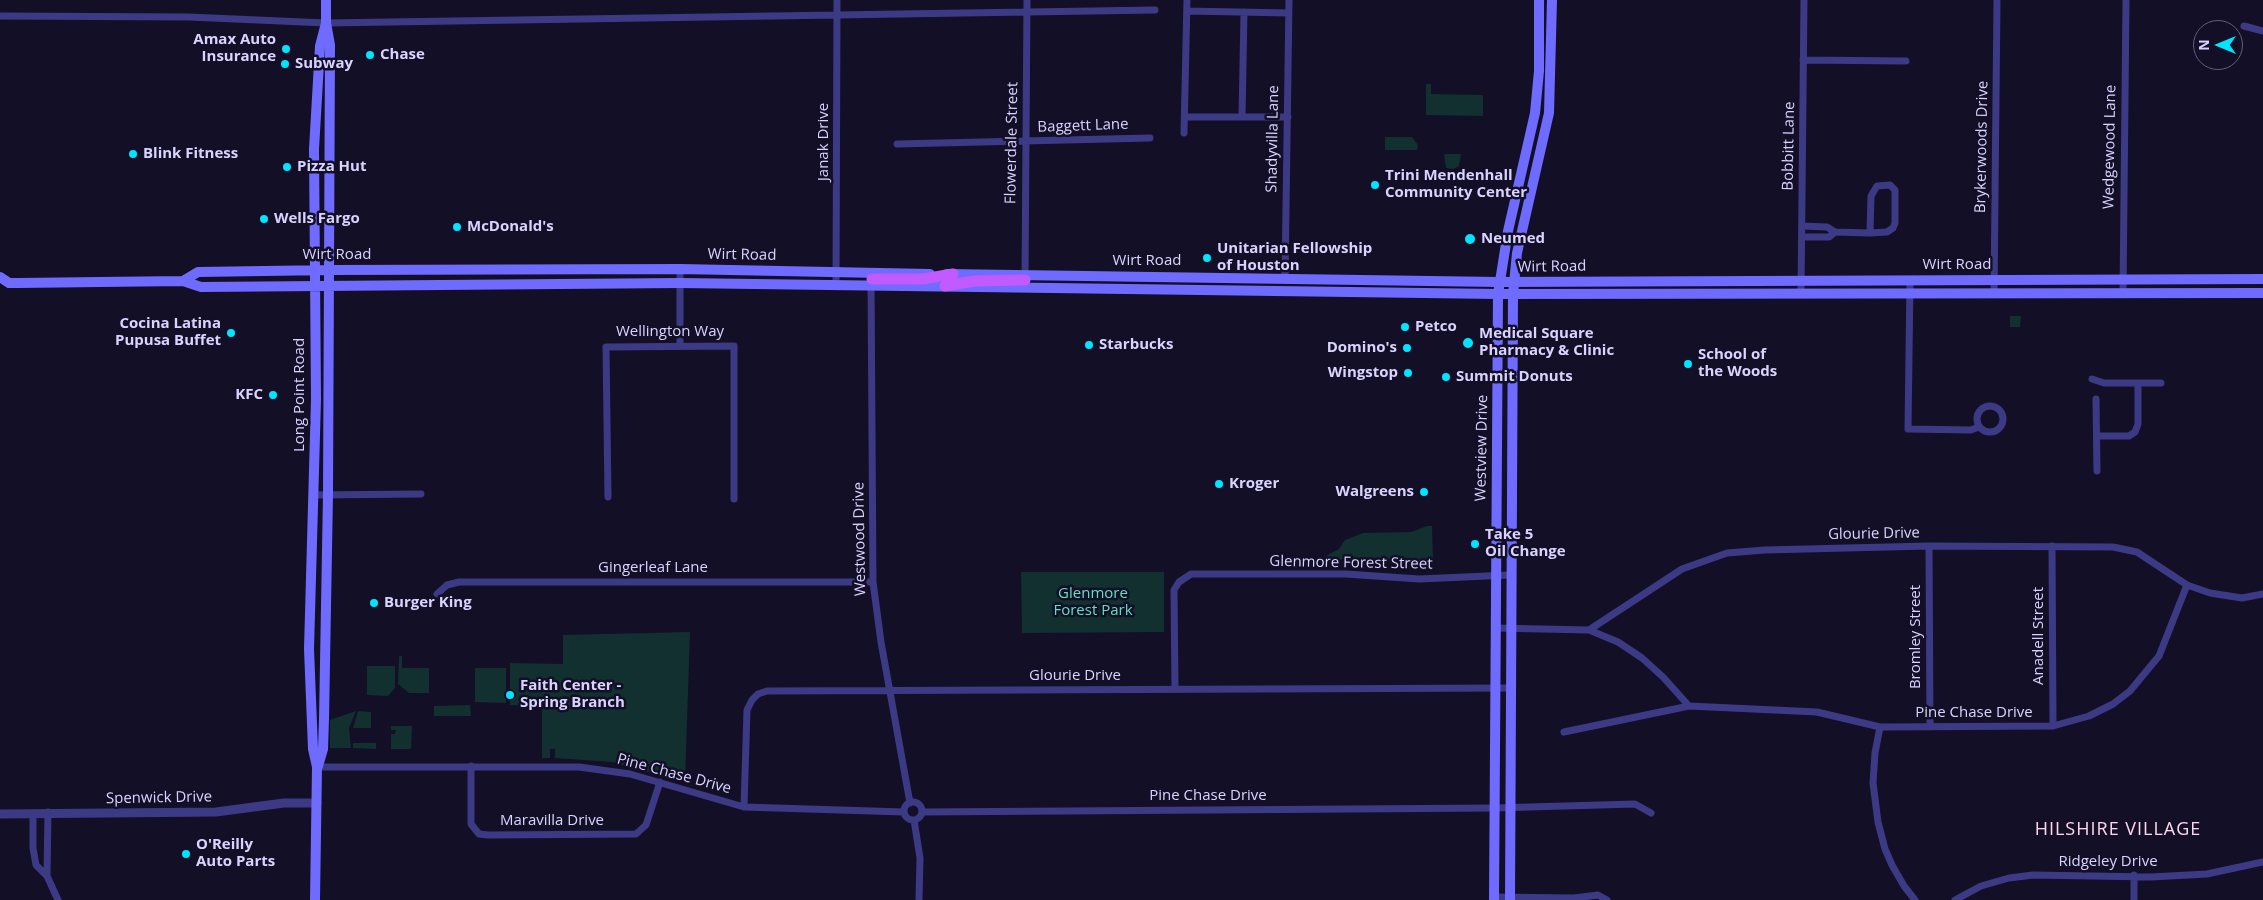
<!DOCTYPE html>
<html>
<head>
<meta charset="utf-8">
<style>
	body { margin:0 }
	#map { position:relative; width:2263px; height:900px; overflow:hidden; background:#130f26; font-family:"Open Sans",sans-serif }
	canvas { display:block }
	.north { position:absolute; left:2193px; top:20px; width:50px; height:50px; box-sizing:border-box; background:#130f26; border:1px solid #625e7d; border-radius:50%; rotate:270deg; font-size:14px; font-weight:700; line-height:20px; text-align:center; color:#d9d4ff }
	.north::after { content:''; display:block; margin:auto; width:18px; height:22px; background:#00e5ff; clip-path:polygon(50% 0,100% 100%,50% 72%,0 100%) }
</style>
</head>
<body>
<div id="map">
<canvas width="2263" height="900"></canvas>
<div class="north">N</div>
</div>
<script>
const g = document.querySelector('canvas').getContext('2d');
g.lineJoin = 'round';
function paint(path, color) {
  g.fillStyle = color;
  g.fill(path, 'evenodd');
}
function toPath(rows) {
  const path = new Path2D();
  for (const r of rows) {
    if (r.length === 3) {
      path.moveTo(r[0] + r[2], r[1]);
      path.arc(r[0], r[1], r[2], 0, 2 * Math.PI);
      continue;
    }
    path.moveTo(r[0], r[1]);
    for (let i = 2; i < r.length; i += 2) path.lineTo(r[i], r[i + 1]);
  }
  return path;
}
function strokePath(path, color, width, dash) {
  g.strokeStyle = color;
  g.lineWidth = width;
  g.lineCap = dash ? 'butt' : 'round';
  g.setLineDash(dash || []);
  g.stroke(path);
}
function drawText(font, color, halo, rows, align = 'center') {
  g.font = font + ' "Open Sans",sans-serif';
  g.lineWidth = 5;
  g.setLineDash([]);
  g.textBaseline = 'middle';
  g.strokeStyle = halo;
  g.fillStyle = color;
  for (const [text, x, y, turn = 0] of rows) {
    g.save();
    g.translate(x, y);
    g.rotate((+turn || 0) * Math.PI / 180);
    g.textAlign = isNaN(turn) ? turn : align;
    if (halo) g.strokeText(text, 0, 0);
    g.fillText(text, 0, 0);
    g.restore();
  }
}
paint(toPath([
	[1426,84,1431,84,1431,94,1483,95,1483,116,1426,115],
	[1385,137,1412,137,1418,145,1417,150,1385,150],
	[1444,154,1461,154,1459,166,1453,169,1446,168],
	[2010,316,2021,316,2020,327,2010,327],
	[1427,526,1432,526,1433,561,1320,559,1339,549,1345,540,1363,533,1411,532],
	[1021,572,1164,572,1164,632,1022,633],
	[690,632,685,782,612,762,555,758,555,749,550,749,550,758,542,758,542,706,510,705,510,663,563,664,563,635],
	[399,656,402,656,402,668,429,668,429,693,409,693,398,684],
	[367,666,395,666,395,688,388,696,367,695],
	[475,668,506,668,506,703,475,702],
	[470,705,471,716,434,716,434,706],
	[356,711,349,728,351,748,330,748,330,720],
	[358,711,371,712,371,728,353,728],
	[391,726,412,726,411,749,391,749,391,734,395,734,396,730,391,730],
	[353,743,376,743,376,749,353,748]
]), '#12302f');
strokePath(toPath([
	[1187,11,1289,13],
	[0,16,189,17,326,23,1155,10],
	[2244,26,2263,31],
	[1803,60,1906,61],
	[1185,117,1288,117],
	[1242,117,1244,12],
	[1184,133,1187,0],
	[897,144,1150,138],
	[1802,226,1827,227,1835,232,1870,233,1887,232,1893,228,1895,223,1895,190,1890,185,1877,186,1871,196,1870,233],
	[1802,237,1829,237,1835,232],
	[680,269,680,345],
	[1285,278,1289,0],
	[1025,280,1027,0],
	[871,281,873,582,881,642,910,803],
	[1910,281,1908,429,1971,430,1979,427],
	[836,284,837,0],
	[1801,293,1804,0],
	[1994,294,1997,0],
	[2123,294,2126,0],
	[2092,379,2104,383,2161,383],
	[2096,399,2097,471],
	[1990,419,13],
	[2097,436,2129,436,2135,432,2138,424,2138,383],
	[313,495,421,494],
	[608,497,606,347,734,346,734,499],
	[1929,546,1930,727],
	[2052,546,2053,726],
	[437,594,447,585,459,582,873,582],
	[1495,628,1589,630,1682,569,1727,553,1765,550,1929,546,2113,547,2137,552,2187,585,2210,593,2242,598,2263,594],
	[1589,630,1618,642,1642,658,1663,677,1689,706],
	[1175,689,1174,590,1179,582,1191,574,1346,574,1419,579,1510,575],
	[1880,727,1875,753,1873,783,1878,822,1885,849,1892,865,1904,886,1915,900],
	[1564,732,1689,706,1817,712,1880,727,2053,726,2089,716,2113,704,2130,691,2159,656,2187,585],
	[471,766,471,824,479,834,488,835,636,834,646,825,660,782],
	[317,767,579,767,630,774,744,807,904,812],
	[913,811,9],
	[744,807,747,710,752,700,758,694,767,691,1509,688],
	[922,812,1494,808,1635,804,1651,813],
	[33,813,33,848,36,865,47,876,58,900],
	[914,820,920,858,919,900],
	[2134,875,2134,900],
	[47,876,48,812],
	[1494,897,1574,898,1598,895,1607,900],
	[1955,900,1981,886,2009,878,2033,875,2151,877,2207,874,2263,862]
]), '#3d3a85', 7);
strokePath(toPath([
	[0,814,216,812,284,803,317,803]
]), '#3d3a85', 9);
strokePath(toPath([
	[947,274,1499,282,2263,279],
	[0,277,9,283,18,283,183,281,201,287,680,283,1498,294,2263,293],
	[183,281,198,272,330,270,680,269,930,274],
	[318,766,323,749,324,719,328,494,330,45,326,23,326,0],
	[315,900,317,767,313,749,309,649,316,399,314,149,320,46,326,23],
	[1494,900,1498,294,1508,231,1535,113,1539,71,1539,0],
	[1510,900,1513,294,1517,253,1549,113,1552,0]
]), '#6f6bff', 10);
strokePath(toPath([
	[872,279,923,279,953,274],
	[945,286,974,281,1025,280]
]), '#c25bff', 11);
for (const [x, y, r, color] of [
	[286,49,5,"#00e5ff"],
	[370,55,5,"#00e5ff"],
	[285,64,5,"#00e5ff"],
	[133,154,5,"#00e5ff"],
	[287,167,5,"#00e5ff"],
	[1375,185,5,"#00e5ff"],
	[264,219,5,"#00e5ff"],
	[457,227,5,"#00e5ff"],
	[1470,239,6,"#00e5ff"],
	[1207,258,5,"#00e5ff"],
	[1405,327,5,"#00e5ff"],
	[231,333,5,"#00e5ff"],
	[1468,343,6,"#00e5ff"],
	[1089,345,5,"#00e5ff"],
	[1407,348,5,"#00e5ff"],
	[1688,364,5,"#00e5ff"],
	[1408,373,5,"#00e5ff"],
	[1446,377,5,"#00e5ff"],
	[273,395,5,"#00e5ff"],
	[1219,484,5,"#00e5ff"],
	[1424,492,5,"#00e5ff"],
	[1475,544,5,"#00e5ff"],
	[374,603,5,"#00e5ff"],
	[510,695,5,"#00e5ff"],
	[186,854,5,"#00e5ff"]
]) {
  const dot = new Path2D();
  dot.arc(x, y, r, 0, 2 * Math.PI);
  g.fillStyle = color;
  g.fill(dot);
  strokePath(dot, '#130f26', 2);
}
drawText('bold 15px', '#d9d4ff', '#130f26', [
	["Amax Auto",276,40,"right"],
	["Insurance",276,57,"right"],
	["Chase",380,55],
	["Subway",295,64],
	["Blink Fitness",143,154],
	["Pizza Hut",297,167],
	["Trini Mendenhall",1385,176],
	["Community Center",1385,193],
	["Wells Fargo",274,219],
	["McDonald's",467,227],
	["Neumed",1481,239],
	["Unitarian Fellowship",1217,249],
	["of Houston",1217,266],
	["Cocina Latina",221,324,"right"],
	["Pupusa Buffet",221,341,"right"],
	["Petco",1415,327],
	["Medical Square",1479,334],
	["Pharmacy & Clinic",1479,351],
	["Starbucks",1099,345],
	["Domino's",1397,348,"right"],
	["School of",1698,355],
	["the Woods",1698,372],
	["Wingstop",1398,373,"right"],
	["Summit Donuts",1456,377],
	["KFC",263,395,"right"],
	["Kroger",1229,484],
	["Walgreens",1414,492,"right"],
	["Take 5",1485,535],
	["Oil Change",1485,552],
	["Burger King",384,603],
	["Faith Center -",520,686],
	["Spring Branch",520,703],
	["O'Reilly",196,845],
	["Auto Parts",196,862]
], 'left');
drawText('15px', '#d9d4ff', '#130f26', [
	["Baggett Lane",1083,126,-2],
	["Shadyvilla Lane",1273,139,-89],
	["Janak Drive",824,142,-90],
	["Flowerdale Street",1012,143,-89],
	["Bobbitt Lane",1789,146,-89],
	["Brykerwoods Drive",1982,147,-89],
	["Wedgewood Lane",2110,147,-89],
	["Wirt Road",337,255],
	["Wirt Road",742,255,1],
	["Wirt Road",1147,261],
	["Wirt Road",1957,265],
	["Wirt Road",1552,267,-1],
	["Wellington Way",670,332],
	["Long Point Road",300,395,-90],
	["Westview Drive",1482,448,-89],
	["Glourie Drive",1874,534,-1],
	["Westwood Drive",860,539,-91],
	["Glenmore Forest Street",1351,563,1],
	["Gingerleaf Lane",653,568],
	["Anadell Street",2039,636,-90],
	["Bromley Street",1916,637,-90],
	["Glourie Drive",1075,676],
	["Pine Chase Drive",1974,713],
	["Pine Chase Drive",674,774,15],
	["Pine Chase Drive",1208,796],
	["Spenwick Drive",159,798,-1],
	["Maravilla Drive",552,821],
	["Ridgeley Drive",2108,862]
]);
drawText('15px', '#5fe0c0', '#130f26', [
	["Glenmore",1093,594],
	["Forest Park",1093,611]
]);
g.letterSpacing = '1px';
drawText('18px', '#ffd6f0', '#130f26', [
	["HILSHIRE VILLAGE",2118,830]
]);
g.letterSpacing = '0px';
</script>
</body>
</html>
